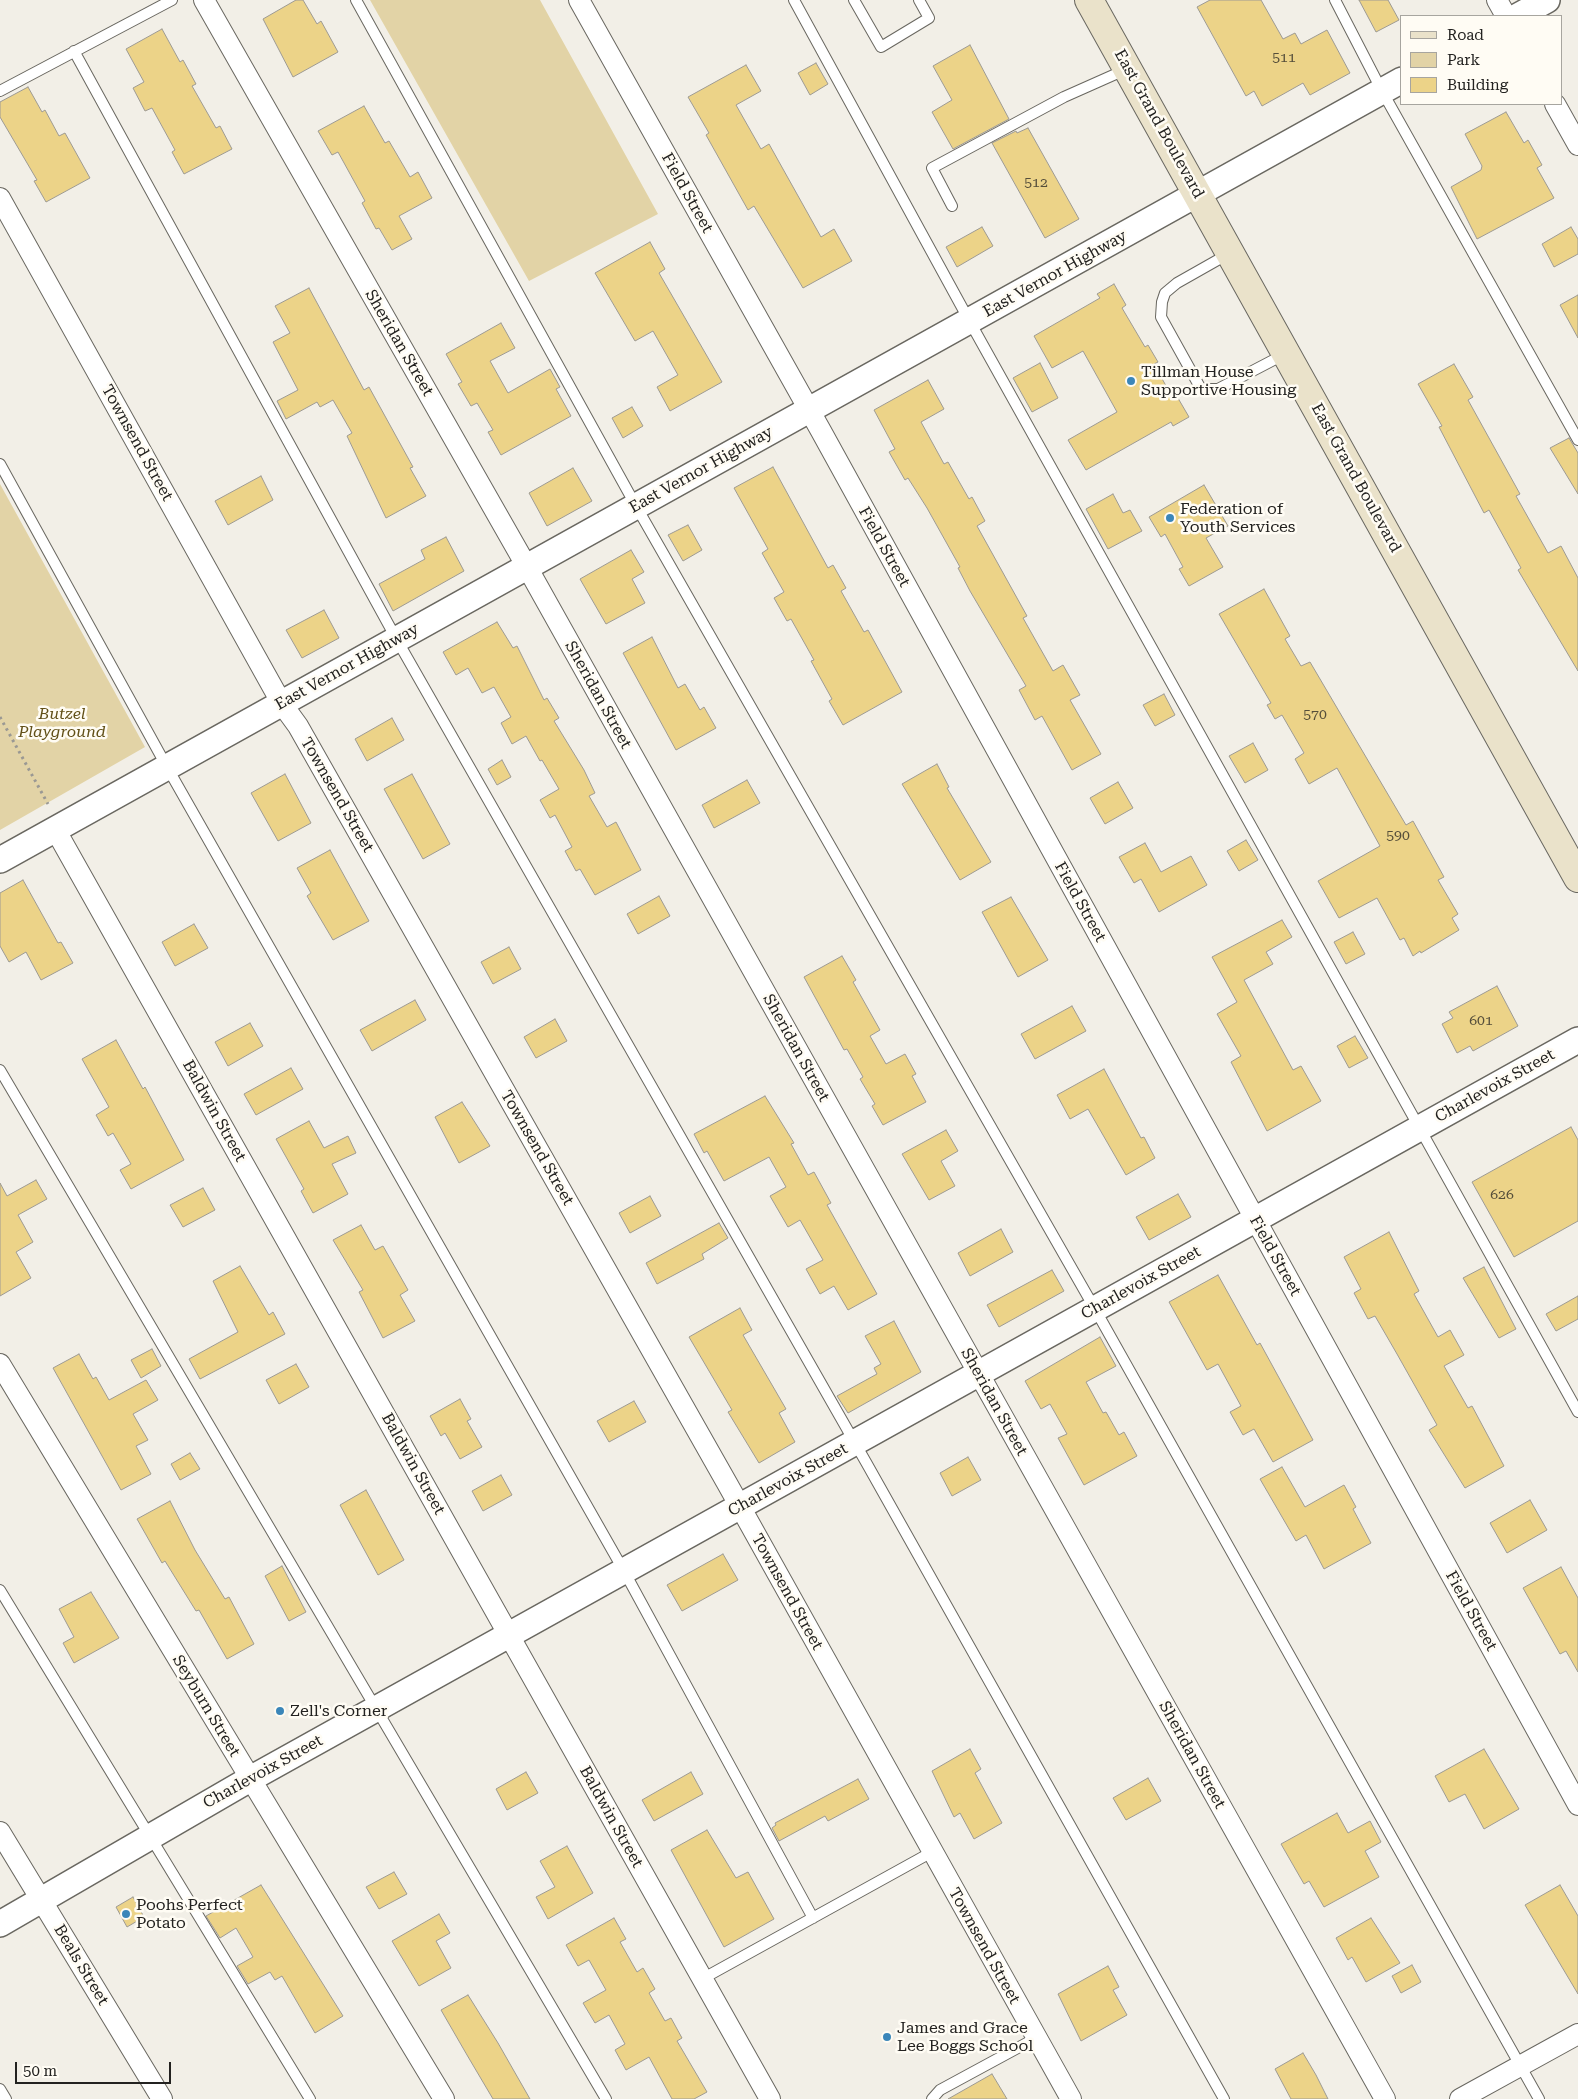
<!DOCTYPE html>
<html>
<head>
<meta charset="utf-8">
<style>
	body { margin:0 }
	#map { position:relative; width:1578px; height:2099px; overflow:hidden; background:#f2efe7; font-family:"Roboto Serif",serif }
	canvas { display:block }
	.legend { position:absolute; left:1400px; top:15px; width:162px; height:90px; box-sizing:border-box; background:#fffcf4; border:1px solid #a7a59f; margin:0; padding:6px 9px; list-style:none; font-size:15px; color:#232220 }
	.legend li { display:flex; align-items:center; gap:10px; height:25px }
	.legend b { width:25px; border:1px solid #a7a59f }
	.scale { position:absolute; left:15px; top:2062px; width:156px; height:22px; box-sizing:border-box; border:2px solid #232220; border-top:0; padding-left:6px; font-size:15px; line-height:18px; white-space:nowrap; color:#232220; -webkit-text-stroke:4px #fffcf4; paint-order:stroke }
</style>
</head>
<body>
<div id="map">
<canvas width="1578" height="2099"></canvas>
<ul class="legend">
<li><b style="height:6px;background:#eae2ca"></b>Road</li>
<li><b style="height:14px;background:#e2d3a6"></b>Park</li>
<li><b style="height:14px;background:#ecd388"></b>Building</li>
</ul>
<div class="scale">50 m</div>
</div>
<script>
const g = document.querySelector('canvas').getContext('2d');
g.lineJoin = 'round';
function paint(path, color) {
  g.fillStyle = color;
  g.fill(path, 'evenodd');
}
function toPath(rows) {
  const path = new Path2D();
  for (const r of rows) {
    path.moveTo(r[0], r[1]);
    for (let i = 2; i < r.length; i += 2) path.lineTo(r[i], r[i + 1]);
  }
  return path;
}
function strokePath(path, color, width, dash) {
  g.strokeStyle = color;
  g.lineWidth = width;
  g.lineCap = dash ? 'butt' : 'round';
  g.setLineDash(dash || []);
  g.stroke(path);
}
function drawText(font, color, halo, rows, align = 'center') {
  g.font = font + ' "Roboto Serif",serif';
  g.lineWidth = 5;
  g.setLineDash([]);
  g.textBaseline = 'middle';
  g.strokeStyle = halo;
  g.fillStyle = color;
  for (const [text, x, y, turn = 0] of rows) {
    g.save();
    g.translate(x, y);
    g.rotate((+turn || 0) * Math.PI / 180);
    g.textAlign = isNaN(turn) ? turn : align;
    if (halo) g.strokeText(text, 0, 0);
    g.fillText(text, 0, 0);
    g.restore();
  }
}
paint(toPath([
	[370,0,540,0,658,214,529,281],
	[0,484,145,747,0,830]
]), '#e2d3a6');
const building = toPath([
	[296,0,303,0,317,24,321,21,338,52,293,77,263,19,296,0],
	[1210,0,1261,0,1283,39,1295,33,1301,44,1327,30,1350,73,1310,95,1303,83,1262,106,1254,91,1246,96,1197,7,1210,0],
	[1359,0,1388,0,1399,20,1376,32,1359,0],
	[162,29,180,62,183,60,196,84,192,86,216,128,220,126,232,149,184,174,172,152,175,150,152,108,145,111,133,88,144,82,126,49,162,29],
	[970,45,1009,119,953,149,932,112,952,100,933,66,970,45],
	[816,63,828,84,810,95,798,73,816,63],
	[746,65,761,91,736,105,761,149,769,144,821,237,834,229,852,261,803,288,754,206,748,210,706,135,709,133,688,97,746,65],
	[28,87,42,112,45,110,59,136,65,133,90,178,46,202,34,181,37,180,0,117,0,102,28,87],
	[364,106,385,143,389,141,410,177,418,172,432,198,399,216,412,239,392,250,379,228,376,229,362,203,365,201,338,152,332,155,318,131,364,106],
	[1506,112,1524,143,1528,140,1542,165,1537,168,1554,198,1477,239,1451,187,1481,170,1482,166,1465,134,1506,112],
	[1028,128,1079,219,1045,238,992,143,1016,131,1017,133,1028,128],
	[982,227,993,246,957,267,946,247,982,227],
	[1571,227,1578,239,1578,254,1554,267,1542,244,1571,227],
	[650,242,665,269,659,273,722,382,670,411,657,387,678,375,653,331,635,341,595,273,650,242],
	[1114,284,1126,305,1122,308,1145,347,1148,345,1158,362,1154,364,1171,395,1175,393,1189,417,1173,426,1171,422,1086,470,1068,440,1117,412,1083,351,1052,368,1034,336,1100,298,1097,294,1114,284],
	[309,288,364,390,369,387,413,467,410,468,426,496,386,518,347,436,352,433,333,400,320,407,317,402,286,419,277,401,298,390,273,342,290,333,275,306,309,288],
	[1578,295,1578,338,1560,305,1578,295],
	[501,323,515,348,490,361,508,393,550,369,560,387,556,389,571,416,501,455,488,432,493,430,477,403,471,406,458,384,462,382,446,354,501,323],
	[1040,363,1058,398,1032,412,1013,378,1040,363],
	[1454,364,1473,397,1468,400,1520,494,1516,496,1548,553,1561,546,1578,578,1578,671,1518,570,1521,568,1489,510,1484,513,1439,427,1442,426,1418,384,1454,364],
	[928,380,944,409,921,422,944,464,948,462,969,499,972,497,985,521,977,526,1027,616,1023,618,1053,671,1063,665,1080,695,1070,700,1101,754,1072,770,1042,716,1035,720,1019,690,1026,686,970,591,958,568,960,567,927,508,908,478,905,480,889,452,895,449,874,410,928,380],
	[632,407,643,426,623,438,612,418,632,407],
	[1569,438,1578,453,1578,494,1550,448,1569,438],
	[773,467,828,568,833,565,846,588,841,591,864,632,868,630,902,692,843,725,829,701,832,699,811,661,814,660,791,619,787,621,774,598,784,592,762,553,768,549,734,488,773,467],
	[573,468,592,501,547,526,529,493,573,468],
	[261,476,273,500,228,525,215,501,261,476],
	[1204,485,1228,526,1206,538,1223,567,1189,586,1179,569,1183,567,1165,534,1161,537,1149,517,1204,485],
	[1113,494,1123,513,1130,510,1142,531,1108,549,1086,509,1113,494],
	[688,525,702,550,683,561,668,535,688,525],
	[446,537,464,571,393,611,379,584,425,559,421,550,446,537],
	[631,550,644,572,632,579,645,603,606,624,580,579,631,550],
	[1264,589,1290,636,1285,639,1301,666,1310,662,1406,825,1413,821,1444,877,1438,880,1458,914,1452,918,1459,930,1421,953,1420,951,1413,956,1404,938,1400,940,1377,898,1339,918,1318,881,1380,846,1337,768,1309,784,1295,759,1304,753,1282,715,1275,719,1267,705,1271,703,1219,614,1264,589],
	[324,610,339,638,302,658,286,630,324,610],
	[497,622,513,648,517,646,544,700,547,698,559,718,554,721,584,770,595,793,589,796,607,827,616,822,641,870,595,895,580,869,576,871,565,851,572,847,555,815,550,818,540,800,559,789,542,760,540,761,526,736,512,744,501,723,511,717,494,687,482,693,468,668,456,675,443,652,497,622],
	[652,637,678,688,685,684,700,710,704,707,716,728,676,750,623,653,652,637],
	[1164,694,1175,715,1155,726,1143,705,1164,694],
	[392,718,404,740,367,761,355,739,392,718],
	[1253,743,1268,770,1245,783,1229,756,1253,743],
	[502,760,511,777,497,785,488,769,502,760],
	[937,764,949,787,947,788,991,862,960,880,902,784,937,764],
	[285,774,311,823,278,841,251,793,285,774],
	[412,774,450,844,423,859,384,789,412,774],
	[747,780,760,803,714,828,702,805,747,780],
	[1118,782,1133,808,1105,824,1090,798,1118,782],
	[1246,840,1258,860,1239,871,1227,851,1246,840],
	[1145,843,1161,872,1191,856,1207,885,1159,912,1141,879,1134,883,1119,857,1145,843],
	[330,850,369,921,333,940,307,896,311,893,297,868,330,850],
	[23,880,58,943,61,942,73,963,41,980,26,952,9,962,0,946,0,893,23,880],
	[659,896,670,916,638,934,627,914,659,896],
	[1011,897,1048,960,1018,977,982,912,1011,897],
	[1282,920,1292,937,1266,952,1273,964,1244,980,1293,1070,1301,1066,1321,1101,1267,1131,1231,1062,1241,1056,1217,1014,1237,1002,1212,957,1282,920],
	[194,924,208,948,175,966,162,942,194,924],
	[1353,932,1365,954,1346,964,1334,942,1353,932],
	[509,947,521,969,493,984,481,962,509,947],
	[842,956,856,980,853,982,880,1030,870,1036,886,1064,905,1054,916,1074,912,1076,926,1102,883,1125,872,1106,875,1104,860,1079,863,1077,847,1049,844,1050,804,977,842,956],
	[1497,986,1518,1026,1473,1051,1470,1046,1457,1053,1442,1024,1453,1018,1449,1012,1497,986],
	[415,1000,426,1020,372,1051,360,1030,415,1000],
	[1072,1006,1086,1031,1035,1059,1021,1034,1072,1006],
	[555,1019,567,1041,536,1058,524,1037,555,1019],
	[250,1023,263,1046,228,1066,215,1042,250,1023],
	[1355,1036,1368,1058,1349,1068,1337,1046,1355,1036],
	[116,1040,143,1089,145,1087,184,1160,131,1189,120,1170,131,1164,113,1133,108,1136,96,1115,109,1107,82,1059,116,1040],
	[291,1068,303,1089,256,1115,244,1094,291,1068],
	[1104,1069,1141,1138,1144,1137,1155,1158,1126,1175,1088,1109,1070,1119,1057,1095,1104,1069],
	[765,1096,794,1143,791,1144,808,1175,814,1172,831,1203,827,1205,877,1294,848,1310,834,1286,820,1294,806,1269,823,1260,800,1220,788,1227,770,1196,786,1187,769,1157,724,1181,707,1151,704,1153,694,1134,765,1096],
	[462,1102,490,1146,459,1163,435,1117,462,1102],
	[309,1121,324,1148,348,1136,356,1153,332,1164,348,1194,313,1213,301,1191,304,1189,276,1139,309,1121],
	[1571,1127,1578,1140,1578,1221,1514,1257,1472,1182,1571,1127],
	[946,1130,958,1151,941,1161,955,1186,929,1200,902,1154,946,1130],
	[36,1180,47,1199,18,1215,33,1242,16,1252,31,1278,0,1296,0,1183,7,1196,36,1180],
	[203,1188,215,1210,183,1227,170,1205,203,1188],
	[1178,1194,1191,1217,1149,1240,1136,1217,1178,1194],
	[650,1196,661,1216,630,1233,619,1213,650,1196],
	[719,1223,728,1238,702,1254,704,1259,657,1284,646,1263,719,1223],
	[361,1225,375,1250,383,1246,408,1290,400,1295,415,1321,383,1338,359,1292,363,1290,333,1240,361,1225],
	[1001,1229,1013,1252,970,1276,958,1253,1001,1229],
	[1389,1232,1419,1291,1414,1294,1438,1337,1450,1330,1464,1355,1444,1366,1468,1408,1472,1406,1504,1466,1465,1488,1429,1430,1437,1425,1397,1354,1375,1316,1368,1319,1354,1293,1361,1289,1344,1257,1389,1232],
	[240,1266,269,1315,273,1312,285,1334,200,1379,189,1359,238,1332,213,1281,240,1266],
	[1484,1267,1516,1329,1499,1338,1463,1278,1484,1267],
	[1052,1270,1064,1291,999,1327,987,1305,1052,1270],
	[1218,1275,1257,1345,1260,1343,1313,1440,1273,1462,1254,1429,1243,1435,1230,1412,1241,1406,1218,1364,1207,1370,1169,1302,1218,1275],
	[1578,1296,1578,1319,1556,1331,1546,1314,1578,1296],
	[740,1308,752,1330,743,1335,786,1409,779,1413,795,1442,759,1463,728,1412,732,1410,689,1337,740,1308],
	[894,1321,921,1372,848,1413,837,1396,877,1374,874,1368,881,1364,865,1336,894,1321],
	[1100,1337,1116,1366,1086,1382,1103,1413,1106,1412,1119,1435,1124,1432,1137,1456,1084,1485,1058,1438,1067,1434,1050,1404,1041,1409,1025,1381,1100,1337],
	[152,1349,161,1366,141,1378,131,1360,152,1349],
	[79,1354,93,1379,96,1377,109,1400,146,1380,158,1400,133,1414,148,1440,136,1446,151,1474,121,1490,53,1368,79,1354],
	[296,1364,309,1387,279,1404,266,1380,296,1364],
	[460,1399,471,1419,467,1421,482,1447,460,1459,445,1433,441,1436,430,1416,460,1399],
	[634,1401,646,1422,609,1442,597,1421,634,1401],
	[190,1453,200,1469,180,1480,171,1464,190,1453],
	[968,1457,981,1480,952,1496,940,1473,968,1457],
	[1282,1467,1305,1507,1344,1485,1356,1507,1353,1509,1371,1543,1324,1569,1306,1535,1296,1541,1260,1479,1282,1467],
	[501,1475,512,1495,483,1511,472,1491,501,1475],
	[366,1490,404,1560,378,1575,340,1505,366,1490],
	[1530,1500,1547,1530,1507,1553,1490,1523,1530,1500],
	[170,1501,195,1550,225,1599,229,1597,254,1644,227,1659,199,1610,196,1611,165,1561,162,1563,137,1519,170,1501],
	[723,1554,738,1580,682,1611,667,1585,723,1554],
	[282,1566,306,1612,289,1621,265,1576,282,1566],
	[1561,1567,1578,1598,1578,1672,1566,1651,1560,1654,1523,1588,1561,1567],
	[91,1592,119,1638,74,1663,63,1643,74,1637,59,1609,91,1592],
	[970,1749,981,1769,975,1773,1002,1823,974,1839,960,1813,954,1817,932,1771,970,1749],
	[1484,1749,1519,1809,1484,1829,1465,1794,1449,1802,1435,1776,1484,1749],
	[526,1772,538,1793,507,1810,496,1789,526,1772],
	[691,1772,703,1794,654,1821,642,1800,691,1772],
	[1148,1778,1161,1801,1126,1820,1113,1798,1148,1778],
	[858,1779,869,1799,828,1821,825,1816,779,1841,772,1828,776,1825,775,1823,858,1779],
	[1337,1813,1348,1833,1370,1821,1381,1842,1365,1851,1379,1877,1324,1907,1309,1881,1304,1884,1281,1844,1337,1813],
	[707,1830,736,1878,748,1872,774,1919,724,1947,671,1850,707,1830],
	[567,1846,593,1893,548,1919,536,1897,555,1887,540,1861,567,1846],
	[394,1872,407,1894,379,1909,366,1887,394,1872],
	[261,1885,343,2016,315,2033,282,1976,275,1980,270,1972,248,1984,237,1966,253,1957,236,1928,220,1938,206,1916,261,1885],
	[1560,1885,1578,1916,1578,1994,1525,1905,1560,1885],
	[133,1897,144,1917,127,1927,116,1907,133,1897],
	[439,1914,450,1933,436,1941,451,1968,419,1986,392,1941,439,1914],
	[614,1918,626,1939,620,1942,637,1972,643,1968,655,1989,649,1993,665,2021,671,2018,682,2038,677,2041,707,2092,694,2099,672,2099,649,2057,626,2070,615,2050,625,2044,609,2015,595,2023,583,2003,606,1990,589,1960,578,1966,566,1945,614,1918],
	[1371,1918,1400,1963,1366,1982,1352,1957,1348,1960,1336,1938,1371,1918],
	[1412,1965,1421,1982,1401,1993,1392,1976,1412,1965],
	[1108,1966,1119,1987,1113,1990,1127,2015,1081,2041,1058,1994,1108,1966],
	[468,1995,498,2043,530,2099,493,2099,467,2055,441,2010,468,1995],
	[1303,2053,1316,2075,1328,2099,1291,2099,1275,2069,1303,2053],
	[992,2074,1007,2099,948,2099,992,2074]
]);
paint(building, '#ecd388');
strokePath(building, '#9d9a93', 1);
const service = toPath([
	[356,0,636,506,1095,1309,1539,2099],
	[794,0,970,322,1578,1412],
	[854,0,881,47,929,18,919,0],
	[1335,0,1382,91,1578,440],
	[74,51,397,640,867,1464,1224,2099],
	[0,91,172,0],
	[952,206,932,168,1064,97,1127,69],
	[1230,253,1177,283,1165,293,1162,302,1161,317,1201,389,1218,389,1285,354],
	[0,464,167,767,624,1571,813,1918],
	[0,1070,606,2099],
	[0,1590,310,2099],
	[702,1979,932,1852],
	[0,2089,6,2099],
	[932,2099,940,2090,1036,2038]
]);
const minor = toPath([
	[204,0,527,567,1385,2099],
	[579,0,821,431,1578,1805],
	[1497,0,1506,16],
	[1555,104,1578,145],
	[0,198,282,704,298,726,728,1485,1071,2099],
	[55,829,770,2099],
	[0,1364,444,2099],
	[0,1832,162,2099],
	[1460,2099,1578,2034]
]);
const tertiary = toPath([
	[1518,16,1547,0],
	[0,860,1402,80],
	[0,1924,250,1779,1578,1040]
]);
const secondary = toPath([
	[1089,0,1578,878]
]);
strokePath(service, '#696760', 12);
strokePath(minor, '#696760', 22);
strokePath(tertiary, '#696760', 28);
strokePath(secondary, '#696760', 30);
strokePath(toPath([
	[0,717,48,804]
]), '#9a9893', 3, [2.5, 4]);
strokePath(service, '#fff', 10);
strokePath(minor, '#fff', 20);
strokePath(tertiary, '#fff', 25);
strokePath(secondary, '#eae2ca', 28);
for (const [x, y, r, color] of [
	[1131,381,5,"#3b86b9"],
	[1170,518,5,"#3b86b9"],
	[280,1711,5,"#3b86b9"],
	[126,1914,5,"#3b86b9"],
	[887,2037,5,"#3b86b9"]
]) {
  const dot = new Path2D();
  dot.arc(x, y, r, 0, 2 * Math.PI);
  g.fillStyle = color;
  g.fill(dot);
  strokePath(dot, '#fffcf4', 2);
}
drawText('14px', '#554e3a', null, [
	["511",1284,58],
	["512",1036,183],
	["570",1315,715],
	["590",1398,836],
	["601",1481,1021],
	["626",1502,1195]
]);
drawText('16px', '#232220', '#fffcf4', [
	["East Grand Boulevard",1159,124,61],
	["Field Street",687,193,61],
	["East Vernor Highway",1055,274,-29],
	["Sheridan Street",399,343,60],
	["Townsend Street",137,443,61],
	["East Vernor Highway",701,470,-29],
	["East Grand Boulevard",1356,478,61],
	["Field Street",884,547,61],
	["East Vernor Highway",347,667,-29],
	["Sheridan Street",598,695,61],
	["Townsend Street",337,795,60],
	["Field Street",1080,902,61],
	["Sheridan Street",796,1048,61],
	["Charlevoix Street",1495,1086,-29],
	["Baldwin Street",214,1111,61],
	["Townsend Street",537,1148,60],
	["Field Street",1275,1256,61],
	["Charlevoix Street",1141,1283,-29],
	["Sheridan Street",994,1402,61],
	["Baldwin Street",413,1464,61],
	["Charlevoix Street",788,1480,-29],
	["Townsend Street",787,1592,61],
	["Field Street",1471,1611,61],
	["Seyburn Street",206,1706,59],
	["Sheridan Street",1192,1755,61],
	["Charlevoix Street",263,1772,-29],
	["Baldwin Street",611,1817,61],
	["Townsend Street",984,1946,61],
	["Beals Street",81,1965,59]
]);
drawText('16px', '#232220', '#fffcf4', [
	["Tillman House",1141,372],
	["Supportive Housing",1141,390],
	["Federation of",1180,509],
	["Youth Services",1180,527],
	["Zell's Corner",290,1711],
	["Poohs Perfect",136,1905],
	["Potato",136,1923],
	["James and Grace",897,2028],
	["Lee Boggs School",897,2046]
], 'left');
drawText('italic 16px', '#625018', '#fffcf4', [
	["Butzel",62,714],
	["Playground",62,732]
]);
</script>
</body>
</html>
